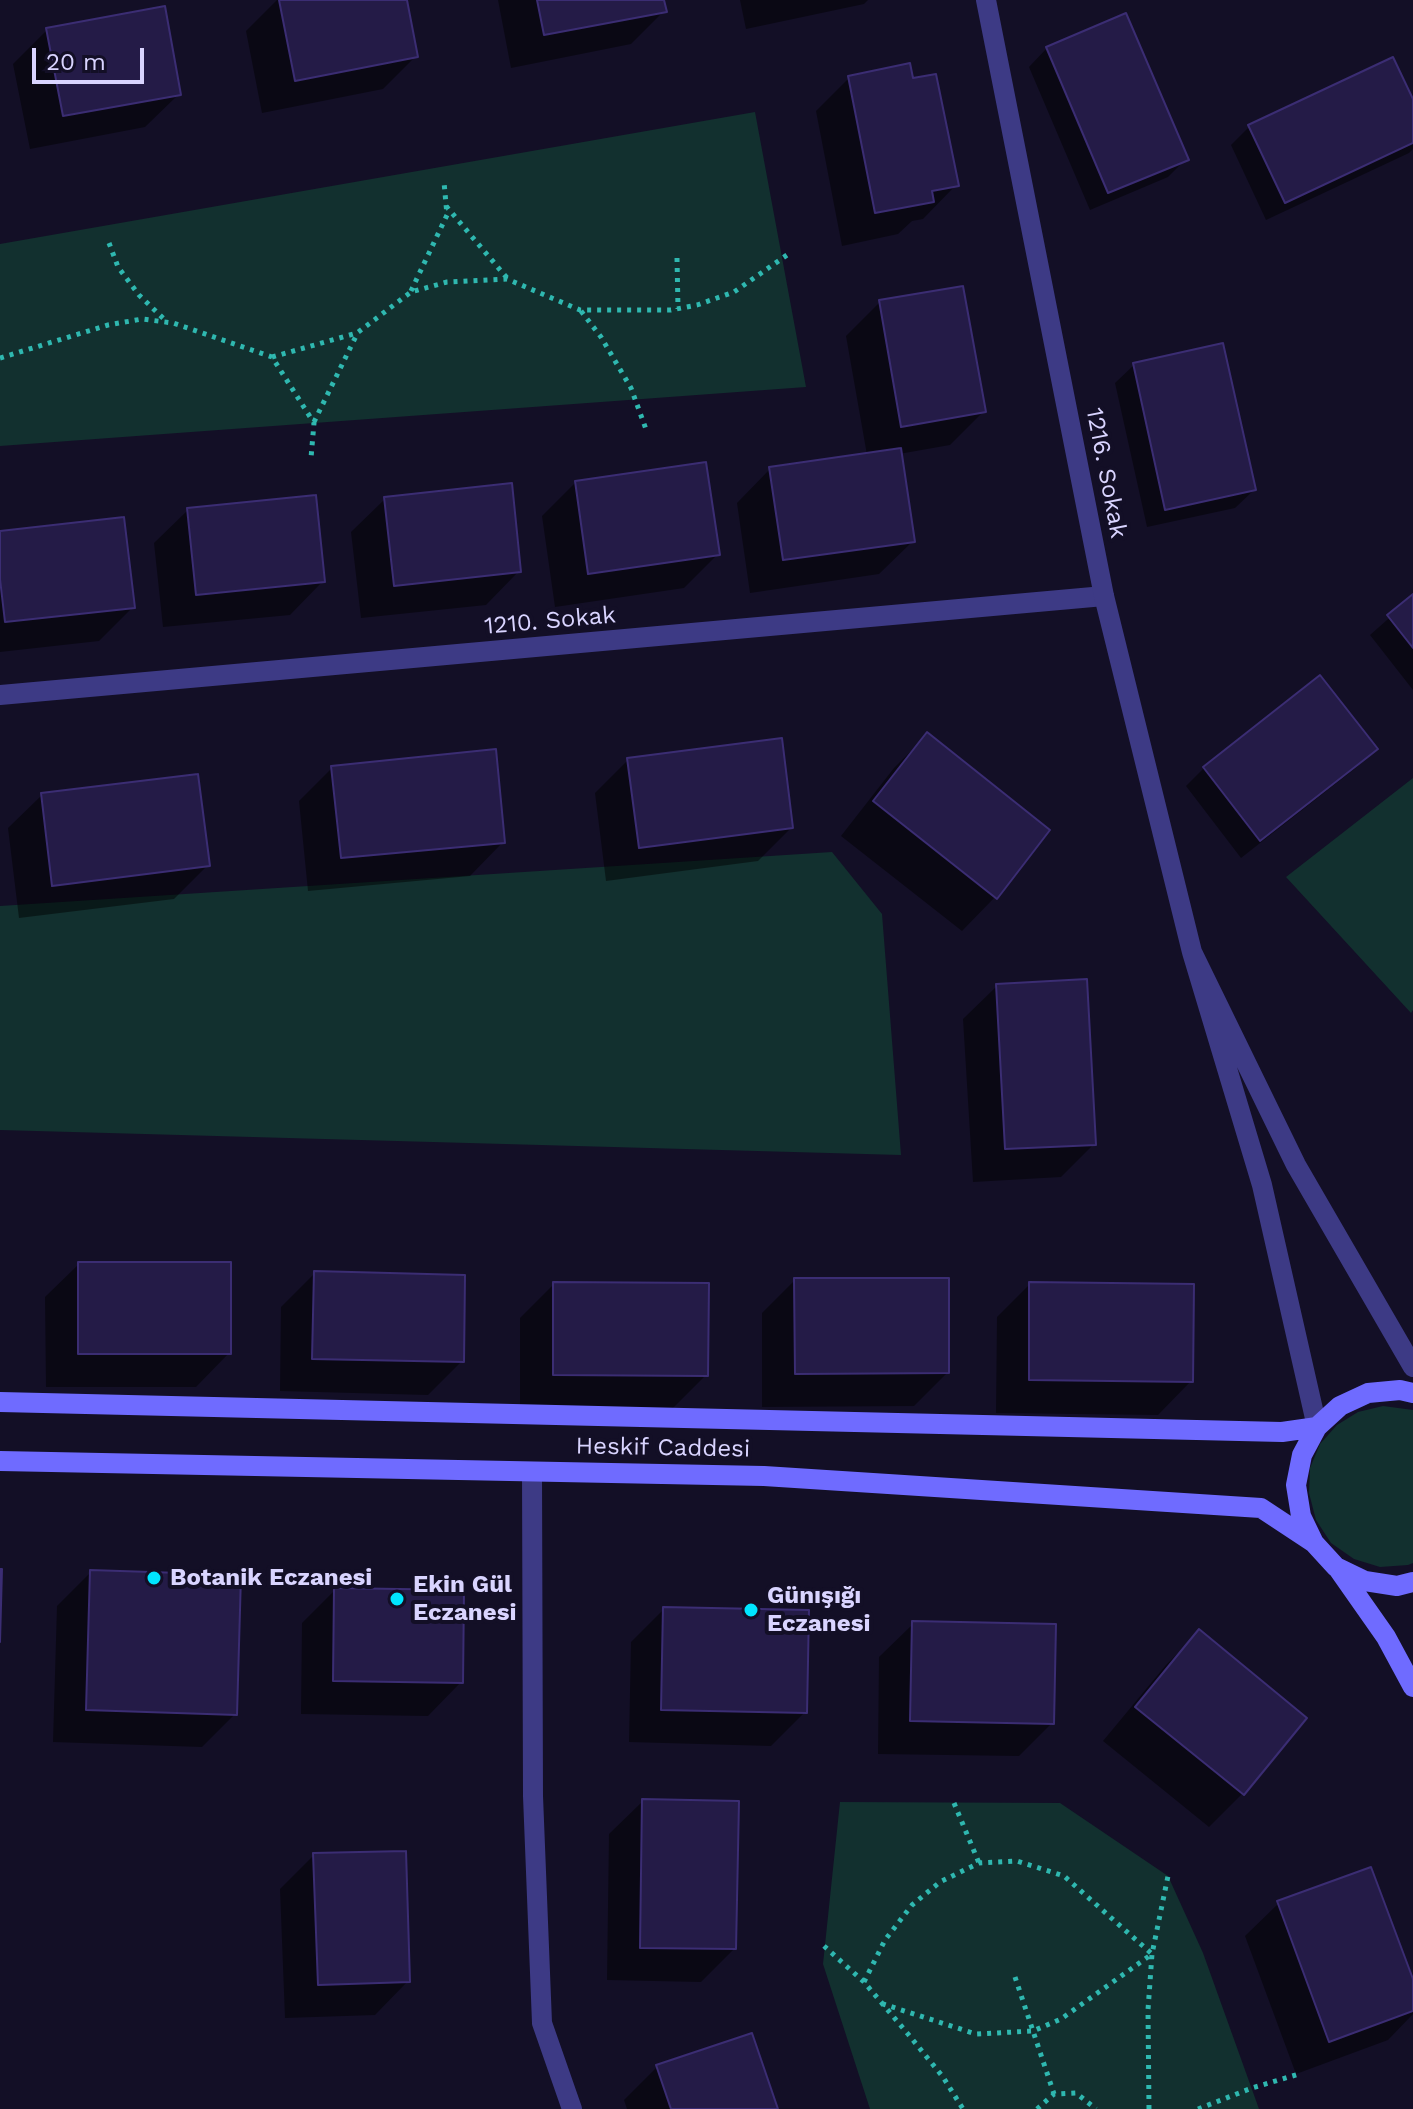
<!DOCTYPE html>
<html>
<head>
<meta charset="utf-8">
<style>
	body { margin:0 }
	#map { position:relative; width:1413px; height:2109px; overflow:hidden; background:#130f26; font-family:"Work Sans",sans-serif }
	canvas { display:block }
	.scale { position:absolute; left:32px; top:48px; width:112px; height:36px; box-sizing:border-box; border:4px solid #d9d4ff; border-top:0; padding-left:10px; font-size:24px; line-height:28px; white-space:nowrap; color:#d9d4ff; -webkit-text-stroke:6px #130f26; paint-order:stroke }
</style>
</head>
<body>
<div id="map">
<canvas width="1413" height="2109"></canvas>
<div class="scale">20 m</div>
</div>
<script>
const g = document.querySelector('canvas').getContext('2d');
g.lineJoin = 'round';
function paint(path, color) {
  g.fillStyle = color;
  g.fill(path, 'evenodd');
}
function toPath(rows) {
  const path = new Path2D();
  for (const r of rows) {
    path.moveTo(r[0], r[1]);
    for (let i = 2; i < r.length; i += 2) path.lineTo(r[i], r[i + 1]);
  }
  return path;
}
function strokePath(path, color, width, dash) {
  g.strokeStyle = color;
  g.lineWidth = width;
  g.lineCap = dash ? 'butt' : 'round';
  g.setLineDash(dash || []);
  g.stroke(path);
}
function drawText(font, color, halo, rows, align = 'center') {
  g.font = font + ' "Work Sans",sans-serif';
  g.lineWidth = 8;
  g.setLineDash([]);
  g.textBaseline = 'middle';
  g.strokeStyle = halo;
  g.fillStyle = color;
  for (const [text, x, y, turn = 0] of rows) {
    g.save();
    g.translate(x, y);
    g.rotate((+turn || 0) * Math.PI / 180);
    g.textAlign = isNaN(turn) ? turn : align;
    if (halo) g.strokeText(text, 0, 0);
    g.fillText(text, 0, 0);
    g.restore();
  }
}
paint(toPath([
	[755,112,806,387,0,446,0,244],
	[1413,778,1413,1010,1411,1013,1286,877],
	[832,852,882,914,901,1155,0,1130,0,906],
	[1383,1406,1413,1410,1413,1563,1408,1565,1380,1567,1354,1559,1331,1543,1316,1520,1309,1493,1310,1468,1320,1444,1337,1425,1358,1412],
	[840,1802,1060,1803,1168,1876,1203,1953,1259,2109,870,2109,823,1964]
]), '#12302f');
paint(toPath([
	[277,0,405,0,416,56,383,89,262,113,246,31],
	[498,0,662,0,664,11,631,44,511,68],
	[740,0,868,0,864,4,746,29],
	[47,30,179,94,145,127,30,149,13,64],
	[1047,48,1186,159,1168,177,1090,210,1029,67],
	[849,78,911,81,956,185,923,219,912,221,898,234,842,246,816,111],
	[1413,104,1413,149,1409,153,1266,220,1231,145,1249,127],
	[880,302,984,411,950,445,899,454,913,541,879,574,750,593,737,503,770,469,867,455,846,336],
	[1134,365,1254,490,1235,508,1147,527,1115,383],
	[576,482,718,554,684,588,555,607,542,516],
	[385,499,519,571,486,605,361,618,351,532],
	[188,510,323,581,290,615,163,627,154,543],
	[0,533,132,608,99,641,0,652],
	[1413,597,1413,690,1370,635],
	[927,735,995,897,962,931,841,836,894,768],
	[1375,749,1357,767,1241,858,1186,786,1204,768],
	[628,760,791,828,758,861,606,881,595,793],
	[332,768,503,842,470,876,308,891,299,801],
	[42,795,207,866,174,899,19,918,8,828],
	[997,986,1094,1144,1061,1177,973,1182,963,1019],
	[79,1264,229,1353,196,1387,46,1387,45,1297],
	[315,1273,462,1361,428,1395,280,1391,281,1307],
	[795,1280,947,1373,914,1406,762,1407,762,1313],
	[554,1284,706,1375,673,1408,520,1408,520,1318],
	[1030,1284,1191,1381,1158,1415,996,1413,997,1317],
	[91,1572,235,1714,202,1747,53,1742,57,1606],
	[335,1590,461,1682,428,1716,301,1714,302,1623],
	[664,1609,805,1712,771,1746,629,1742,631,1642],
	[913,1624,1052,1723,1019,1756,878,1754,879,1657],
	[1199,1632,1304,1718,1242,1794,1209,1827,1103,1741,1166,1665],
	[643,1801,734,1949,701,1982,607,1980,609,1834],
	[314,1855,408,1981,375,2015,285,2018,280,1889],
	[1279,1903,1413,1984,1413,2014,1388,2040,1296,2074,1245,1936],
	[657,2067,776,2109,627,2109,624,2100]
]), '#0007');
const building = toPath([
	[279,0,407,0,418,57,295,81,279,0],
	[537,0,664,0,667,12,544,35,537,0],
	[165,6,181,95,63,116,46,28,165,6],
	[1126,13,1189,160,1108,193,1046,47,1126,13],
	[1393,57,1413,99,1413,143,1285,203,1248,125,1393,57],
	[910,63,913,78,936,74,959,186,932,191,934,202,875,213,848,76,910,63],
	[963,286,986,412,901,427,879,300,963,286],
	[1223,343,1256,490,1165,510,1133,363,1223,343],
	[901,448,915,542,783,560,769,467,901,448],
	[706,462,720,555,588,574,575,481,706,462],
	[512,483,521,572,394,586,384,497,512,483],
	[316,495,325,582,196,595,187,508,316,495],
	[124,517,135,608,5,622,0,579,0,531,124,517],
	[1413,594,1413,648,1387,615,1413,594],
	[1320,675,1378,749,1260,841,1203,767,1320,675],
	[927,732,1050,830,997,899,873,801,927,732],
	[782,738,793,828,639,848,627,758,782,738],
	[496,749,505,843,341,858,331,766,496,749],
	[198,774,210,866,52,886,41,793,198,774],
	[1087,979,1096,1145,1005,1149,996,984,1087,979],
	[78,1262,231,1262,231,1354,78,1354,78,1262],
	[314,1271,465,1275,464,1362,312,1359,314,1271],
	[794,1278,949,1278,949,1373,795,1374,794,1278],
	[553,1282,709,1283,708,1376,553,1375,553,1282],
	[1029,1282,1194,1284,1193,1382,1029,1380,1029,1282],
	[0,1569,2,1569,0,1642,0,1569],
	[90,1570,241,1575,237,1715,86,1710,90,1570],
	[334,1588,464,1590,463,1683,333,1681,334,1588],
	[663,1607,809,1610,807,1713,661,1710,663,1607],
	[912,1621,1056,1624,1054,1724,910,1721,912,1621],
	[1199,1629,1307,1718,1244,1795,1135,1707,1199,1629],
	[642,1799,739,1801,736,1949,640,1948,642,1799],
	[406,1851,410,1982,318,1985,313,1853,406,1851],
	[1371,1867,1413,1979,1413,2011,1329,2042,1277,1901,1371,1867],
	[752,2033,778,2109,671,2109,656,2065,752,2033]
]);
paint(building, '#241b47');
strokePath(building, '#3b2d73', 2);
strokePath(toPath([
	[446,206,507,278],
	[109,243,118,267,139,295,166,321],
	[677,258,678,309],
	[411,291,447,215,444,182],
	[581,311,601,337,631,388,647,432],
	[272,357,357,333,411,292,447,282,507,279,580,310,671,310,697,305,734,292,787,255],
	[0,358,108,325,142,319,173,323,272,357,314,423,311,458],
	[314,422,357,334],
	[954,1803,979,1863],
	[824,1946,864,1982,908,2034,943,2077,963,2109],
	[1015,1977,1054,2094],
	[864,1982,885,1940,912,1905,940,1882,979,1863,1017,1861,1064,1876,1152,1954,1061,2019,1033,2031,976,2034,883,2004],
	[1037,2109,1054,2094,1076,2093,1096,2109],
	[1149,2109,1148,2010,1152,1954,1168,1876],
	[1198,2109,1252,2088,1299,2074]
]), '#2fb8b0', 5, [4, 6]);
strokePath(toPath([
	[0,695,1104,596],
	[532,1472,533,1796,542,2023,572,2109]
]), '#3d3a85', 20);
strokePath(toPath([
	[986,0,1104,596,1192,952],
	[1317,1427,1262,1185,1192,952,1296,1165,1413,1367]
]), '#3d3a85', 20);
strokePath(toPath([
	[1413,1393,1400,1390,1368,1393,1340,1406,1317,1427,1302,1455,1296,1485,1301,1516,1314,1543,1336,1567,1365,1581,1397,1586,1413,1582],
	[0,1402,1282,1432,1317,1427],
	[0,1461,764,1476,1261,1508,1314,1543],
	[1339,1570,1386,1637,1413,1687]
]), '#6f6bff', 20);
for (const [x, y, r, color] of [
	[154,1578,8,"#00e5ff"],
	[397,1599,8,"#00e5ff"],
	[751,1610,8,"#00e5ff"]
]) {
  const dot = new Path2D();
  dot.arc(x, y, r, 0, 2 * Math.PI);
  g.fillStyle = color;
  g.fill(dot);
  strokePath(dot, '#130f26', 3);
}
drawText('24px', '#d9d4ff', '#130f26', [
	["1216. Sokak",1106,473,79],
	["1210. Sokak",550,621,-5],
	["Heskif Caddesi",663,1448,1]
]);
drawText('bold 24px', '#d9d4ff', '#130f26', [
	["Botanik Eczanesi",170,1578],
	["Ekin Gül",413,1585],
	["Eczanesi",413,1613],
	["Günışığı",767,1596],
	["Eczanesi",767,1624]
], 'left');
</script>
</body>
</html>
